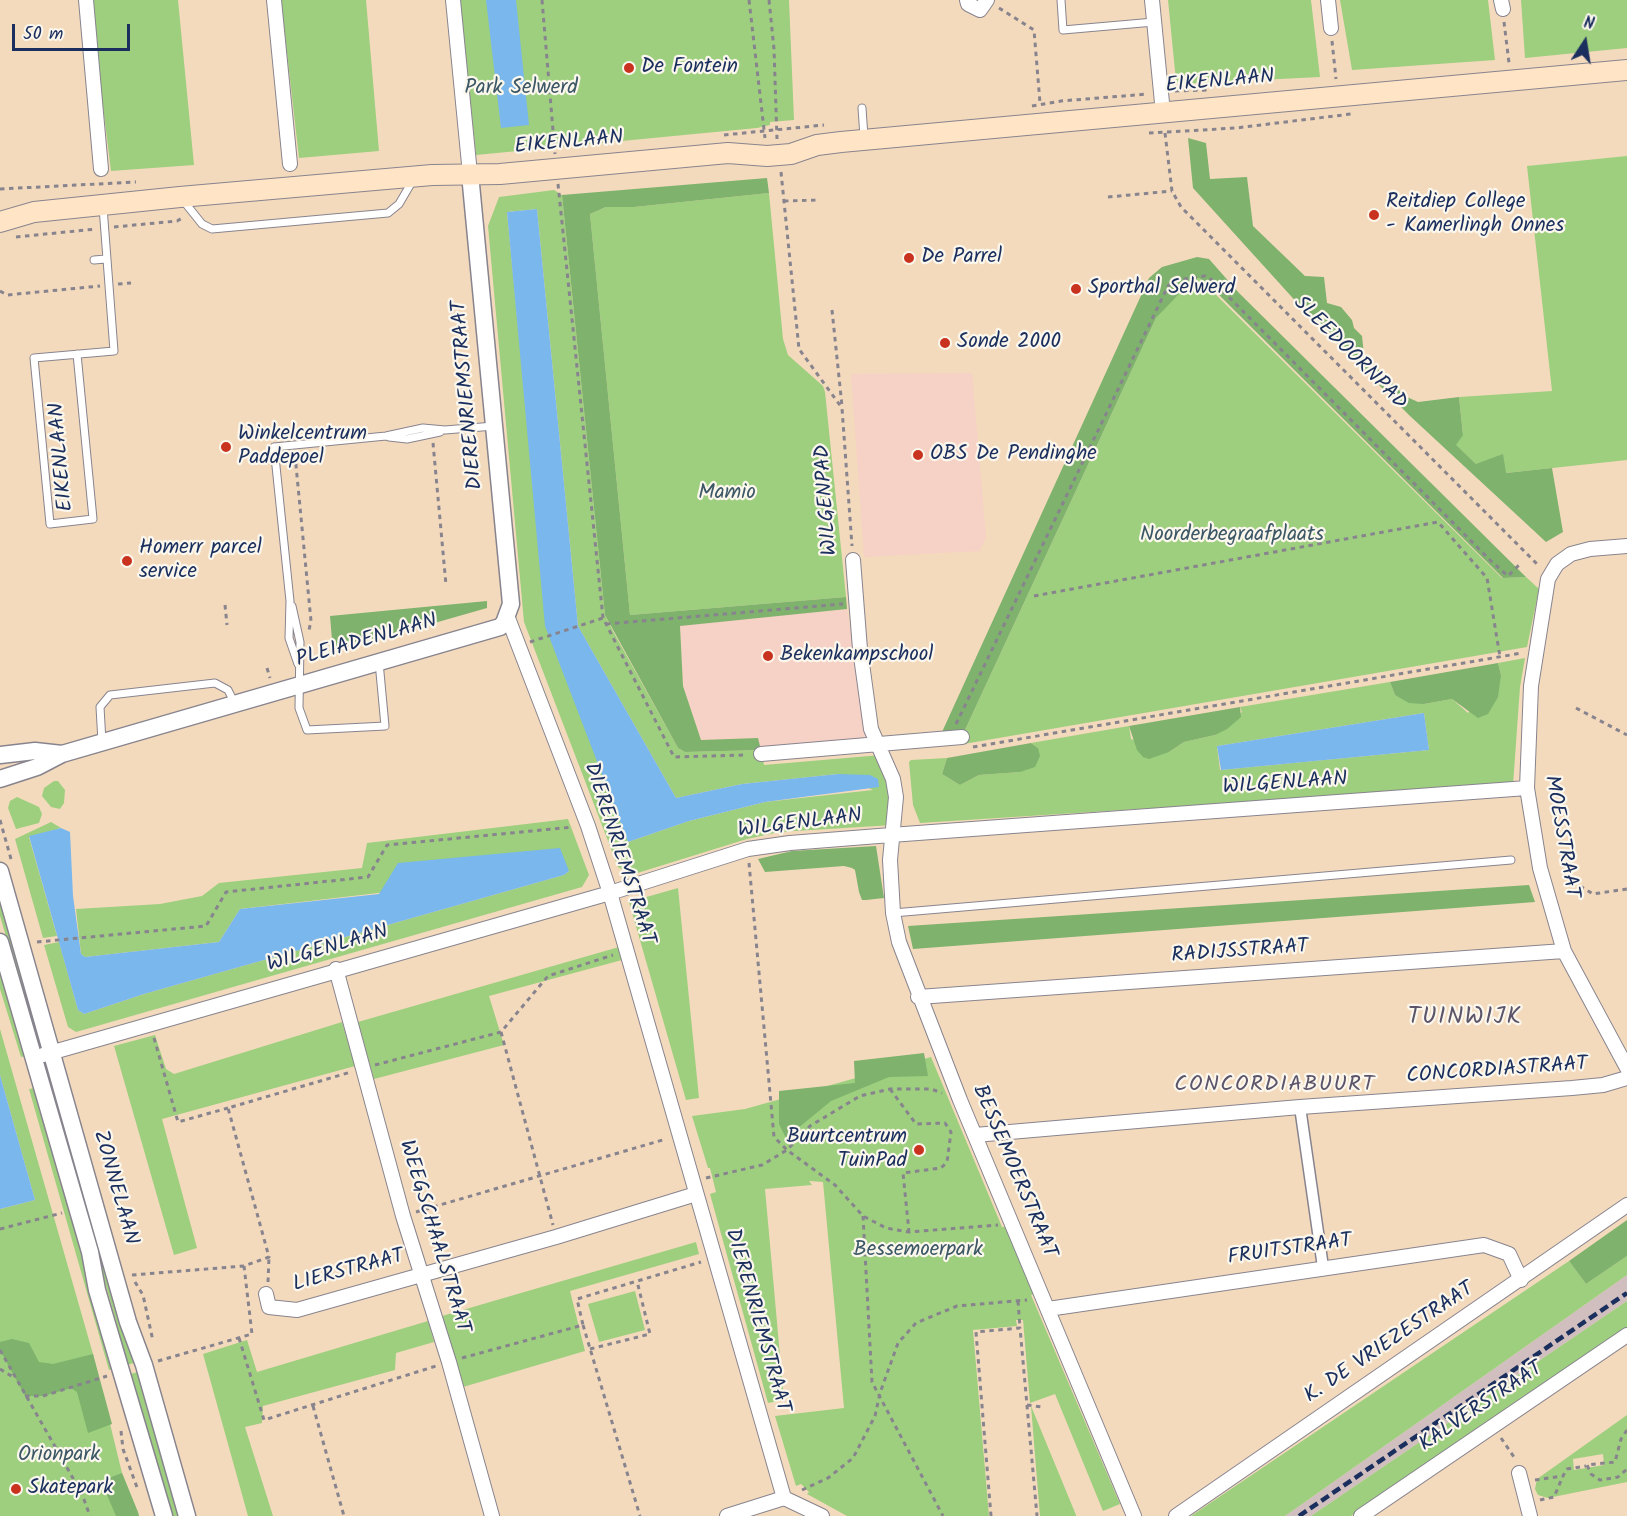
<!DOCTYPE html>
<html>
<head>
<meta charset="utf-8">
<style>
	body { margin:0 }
	#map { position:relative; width:1627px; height:1516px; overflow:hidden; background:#f4dabd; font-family:Kalam,sans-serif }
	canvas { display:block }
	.north { position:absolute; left:1555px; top:12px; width:60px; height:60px; -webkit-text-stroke:4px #fbf7ec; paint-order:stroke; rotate:12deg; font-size:16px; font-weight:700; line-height:24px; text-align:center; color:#1b2f5e }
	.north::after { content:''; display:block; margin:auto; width:21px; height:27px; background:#1b2f5e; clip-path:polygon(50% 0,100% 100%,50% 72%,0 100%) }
	.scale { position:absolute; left:12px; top:24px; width:118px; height:27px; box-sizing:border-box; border:3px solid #1b2f5e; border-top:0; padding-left:8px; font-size:18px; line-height:21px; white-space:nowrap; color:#1b2f5e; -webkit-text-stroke:4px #fbf7ec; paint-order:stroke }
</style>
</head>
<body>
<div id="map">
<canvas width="1627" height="1516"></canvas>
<div class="north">N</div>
<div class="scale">50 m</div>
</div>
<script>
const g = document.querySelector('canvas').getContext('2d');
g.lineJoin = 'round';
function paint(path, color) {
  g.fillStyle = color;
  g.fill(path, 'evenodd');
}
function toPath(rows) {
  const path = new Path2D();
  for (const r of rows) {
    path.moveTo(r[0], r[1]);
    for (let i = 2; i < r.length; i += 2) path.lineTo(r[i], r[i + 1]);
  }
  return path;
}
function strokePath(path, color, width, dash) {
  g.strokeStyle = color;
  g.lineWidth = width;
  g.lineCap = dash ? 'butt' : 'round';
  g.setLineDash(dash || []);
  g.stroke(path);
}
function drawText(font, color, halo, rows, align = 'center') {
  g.font = font + ' Kalam,sans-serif';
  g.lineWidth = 4.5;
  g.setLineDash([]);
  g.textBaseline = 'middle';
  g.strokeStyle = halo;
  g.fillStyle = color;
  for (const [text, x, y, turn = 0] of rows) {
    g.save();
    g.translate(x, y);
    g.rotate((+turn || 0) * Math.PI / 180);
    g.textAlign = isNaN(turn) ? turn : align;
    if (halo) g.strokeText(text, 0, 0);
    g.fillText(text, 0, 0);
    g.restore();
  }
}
paint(toPath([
	[972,373,986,537,980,551,864,557,851,374],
	[847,609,867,738,761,750,757,738,701,740,683,686,680,625]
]), '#f6d1c5');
paint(toPath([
	[1627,1275,1627,1301,1311,1516,1285,1516]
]), '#d1bfbf');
paint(toPath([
	[90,0,178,0,194,165,111,171],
	[281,0,366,0,379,151,299,158],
	[460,0,789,0,794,120,770,122,770,125,757,128,476,155],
	[1168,0,1311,0,1320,77,1179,84,1176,81],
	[1340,0,1488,0,1495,60,1352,70],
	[1521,0,1627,0,1627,48,1525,58],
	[1627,156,1627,460,1506,473,1476,464,1455,445,1463,434,1459,397,1552,391,1527,166],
	[554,190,562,195,605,615,614,633,678,748,685,752,761,750,764,765,881,755,890,757,893,825,779,832,747,839,631,875,618,867,524,622,488,226,499,197],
	[537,209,578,626,676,798,742,784,838,774,873,790,765,802,689,821,628,842,535,503,507,212],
	[769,193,783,339,788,355,823,386,825,392,846,597,630,615,590,214,606,207,634,207],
	[1199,278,1502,578,1526,577,1539,589,1527,647,958,745,1156,318,1179,291,1192,279],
	[1525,658,1520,687,1513,785,920,823,913,805,909,762,911,760,947,758,942,774,960,785,979,775,1020,772,1038,748,1031,743,1129,726,1131,739,1169,752,1184,742,1215,735,1242,712,1240,707,1390,682,1395,695,1424,704,1452,699,1468,713,1501,675,1498,663],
	[1424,713,1429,750,1220,770,1217,746],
	[54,781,58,781,65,790,64,803,60,809,51,807,42,796,44,788],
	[17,797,39,807,42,814,39,823,16,829,8,808,10,801],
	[568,819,589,875,582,887,76,1032,68,1027,44,945,59,942,78,1010,84,1014,144,994,564,875,569,871,240,909,219,942,85,957,81,954,76,909,160,904,202,896,219,883,362,868,367,843],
	[51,822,61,828,29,837,57,936,43,938,15,839],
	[678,888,699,1098,686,1100,629,902],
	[0,897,40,1040,39,1041,36,1040,0,916],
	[619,947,622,960,489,996,504,1045,374,1079,358,1022],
	[0,966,26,1056,21,1057,0,989],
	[342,1022,355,1066,162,1119,197,1248,174,1255,114,1046,155,1035,166,1069,174,1074],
	[0,1029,93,1354,122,1473,139,1516,0,1516,0,1209,35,1200,0,1075],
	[931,1057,1002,1227,1007,1227,1037,1294,1031,1295,1120,1504,1103,1511,1055,1394,1030,1403,1023,1320,1016,1320,1017,1326,973,1330,989,1516,847,1516,807,1494,809,1492,801,1484,796,1486,775,1416,844,1408,823,1182,809,1181,812,1185,765,1189,784,1400,768,1403,710,1194,716,1192,710,1168,708,1168,692,1116,745,1109],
	[53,1083,137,1362,124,1366,118,1328,48,1084],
	[35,1088,115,1368,109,1370,29,1089],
	[696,1242,699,1254,570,1291,585,1351,463,1387,442,1316],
	[1627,1256,1627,1275,1285,1516,1191,1516,1569,1261,1586,1284],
	[635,1291,645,1330,599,1342,588,1304],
	[1627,1301,1627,1328,1603,1345,1351,1516,1311,1516],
	[428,1321,434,1342,396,1353,395,1370,263,1406,262,1423,245,1427,273,1516,248,1516,203,1354,247,1340,257,1372],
	[141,1371,182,1516,167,1516,127,1375],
	[1031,1406,1076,1515,1076,1516,1040,1516],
	[1627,1415,1627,1482,1548,1498,1538,1495,1535,1489,1537,1479],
	[1603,1454,1604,1465,1574,1470,1573,1459]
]), '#9dcf7e');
paint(toPath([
	[1188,138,1206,143,1210,179,1247,177,1253,226,1305,276,1324,277,1327,303,1341,307,1352,320,1354,328,1362,336,1364,355,1405,396,1418,402,1459,397,1463,435,1456,445,1476,464,1503,454,1506,473,1552,468,1563,532,1546,542,1410,416,1300,306,1193,188],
	[767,178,769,193,634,207,606,207,590,214,630,615,846,597,847,609,680,626,683,686,701,740,758,738,761,750,685,752,678,748,605,615,562,195],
	[1197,257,1209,259,1239,293,1526,577,1503,578,1210,286,1199,278,1193,279,1156,318,958,745,937,743,1149,278,1162,267],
	[487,601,487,608,333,652,330,616],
	[1498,663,1501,675,1498,697,1488,714,1478,718,1452,699,1424,704,1409,703,1395,695,1390,682],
	[1240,707,1241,717,1227,729,1215,735,1184,742,1169,752,1149,759,1143,757,1137,750,1129,726],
	[1031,743,1038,748,1040,756,1035,767,1020,772,979,775,960,785,942,774,947,758],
	[876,846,884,898,866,900,862,900,859,892,855,870,852,868,844,866,765,872,758,859,792,851],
	[1529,885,1535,902,913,949,908,926],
	[924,1053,928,1076,889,1077,831,1101,786,1138,779,1124,779,1091,855,1083,854,1061],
	[1627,1220,1627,1256,1586,1284,1569,1261],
	[12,1339,29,1343,39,1362,53,1364,93,1354,112,1424,88,1433,77,1392,71,1388,43,1396,25,1396,0,1350,0,1342],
	[122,1473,138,1512,139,1516,116,1516,101,1481]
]), '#7eb26d');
paint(toPath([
	[486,0,516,0,529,125,501,128],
	[537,209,578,626,676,798,742,784,838,774,870,775,878,779,879,787,765,802,689,821,628,842,545,626,507,212],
	[1424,713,1429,750,1221,770,1217,746],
	[61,828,70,832,73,896,81,954,85,957,219,942,240,909,379,894,398,863,560,848,569,871,564,875,144,994,84,1014,78,1010,29,836],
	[0,1075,35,1200,0,1209]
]), '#7ab7ed');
const service = toPath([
	[1061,0,1063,30,1154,22],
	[862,108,864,137],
	[182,199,202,224,212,229,388,213,399,204,413,180],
	[94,260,106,259],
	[77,354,93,519,50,524,34,358,114,351,103,207],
	[389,437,407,439,440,432],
	[292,606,300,642,299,708,307,730,385,726,379,662],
	[298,664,289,638,290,601,274,447,386,436,423,428,445,430,494,426],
	[102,742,100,707,110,695,215,683,228,690,235,704],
	[893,913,1511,860]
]);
const pedestrian = toPath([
	[1300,1107,1323,1267]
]);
const minor = toPath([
	[86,0,101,169],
	[274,0,290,164],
	[453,0,470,174],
	[967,0,968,4,980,10,987,0],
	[1152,0,1163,113],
	[1328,0,1331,28],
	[1501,0,1503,9],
	[1627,546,1590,549,1571,554,1557,564,1548,579,1531,686,1527,788,1540,868,1564,951,1627,1068],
	[853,560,860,649,871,729,893,779,896,797,890,860,893,913,899,942,960,1100,1134,1516],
	[508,618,588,826,610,893,784,1498],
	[761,754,962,737],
	[336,969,403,1216,449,1362,492,1516],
	[918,997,1564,951],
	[43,1055,610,893,748,849,790,843,891,835,1527,788],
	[975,1135,1300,1107,1572,1088,1603,1085,1627,1078],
	[266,1294,269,1307,297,1310,556,1237,696,1194],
	[1048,1309,1484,1245,1509,1254,1521,1280],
	[1519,1473,1530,1516],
	[784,1498,822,1516],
	[727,1516,784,1498],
	[1176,1516,1627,1205],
	[1361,1516,1627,1335]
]);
const tertiary = toPath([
	[0,755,35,751,62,754],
	[0,779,37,767,62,754,500,627,504,623,511,604,470,174],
	[0,871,128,1322,144,1365,187,1516],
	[0,942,90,1252,97,1290,164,1516]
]);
const secondary = toPath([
	[0,222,34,212,180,197,432,175,500,174,728,153,767,156,791,154,817,145,841,142,1627,70]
]);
strokePath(service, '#88848e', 9);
strokePath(pedestrian, '#88848e', 13);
strokePath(minor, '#88848e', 16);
strokePath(tertiary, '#88848e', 19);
strokePath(secondary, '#88848e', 22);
strokePath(toPath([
	[542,0,555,154],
	[749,0,765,138],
	[769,0,774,49,777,139],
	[999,8,1034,30,1040,103],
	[1504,22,1509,63],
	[1332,41,1336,79],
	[1175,91,1208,90],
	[1032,106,1061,101,1148,94],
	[1149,133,1236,128,1351,114],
	[1165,133,1172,191,1181,207,1539,566],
	[724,135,824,125],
	[781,172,799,349,842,408,852,546],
	[558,184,603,618,674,757,747,755],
	[0,189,136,182],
	[1108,197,1172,191],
	[784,201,820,200],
	[114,227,177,221,184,217],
	[16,237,96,229],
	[118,284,131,283],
	[0,291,7,295,100,286],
	[832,310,842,406],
	[433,443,446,585],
	[295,455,311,621,309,630],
	[1034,596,1438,522,1487,578,1500,657],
	[225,605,227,625],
	[606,624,843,604],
	[530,642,603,618],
	[267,668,270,678],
	[1576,708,1627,735],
	[956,724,1168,286,1177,280,1205,276,1212,280,1491,561,1508,576,1520,564],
	[973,747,1522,653],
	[0,820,11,859],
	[749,863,774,1137,787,1150,810,1126,860,1096,890,1089,931,1089,942,1093],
	[1580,886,1593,894,1627,889],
	[37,942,206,926,226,892,368,877,387,845,573,827],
	[501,1032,553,1225],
	[154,1038,178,1122,228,1108],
	[375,1065,501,1032,548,976,613,955],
	[890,1089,916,1124,945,1123,951,1132,947,1162,941,1168,903,1173,909,1232],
	[706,1178,762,1165,787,1150,835,1185,863,1216,886,1228,909,1232,998,1225],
	[416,1212,666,1139],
	[863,1216,872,1382,943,1516],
	[0,1229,62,1213],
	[132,1275,244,1266,269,1257,228,1108,351,1072],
	[135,1282,143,1295,153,1341],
	[268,1282,269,1257],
	[1018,1301,1020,1328],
	[583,1325,640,1516],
	[239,1338,264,1420,436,1366],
	[590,1349,650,1334,637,1281],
	[0,1350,82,1494,90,1516],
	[462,1358,583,1325,577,1299,701,1262],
	[158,1361,252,1334,244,1266],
	[0,1369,13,1377],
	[25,1396,43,1396,107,1376],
	[1027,1405,1042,1407],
	[313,1406,344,1516],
	[1627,1430,1621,1439,1615,1462,1587,1465,1591,1474,1600,1480,1618,1477,1627,1469],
	[121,1431,123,1449,138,1490],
	[1501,1438,1516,1460],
	[1535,1480,1563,1476,1567,1469,1586,1466],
	[802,1490,828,1478,853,1458,875,1416,880,1393,898,1343,916,1323,957,1306,1027,1300],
	[1540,1500,1554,1497,1563,1476],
	[991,1516,976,1332,1020,1328,1037,1516]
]), '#88848e', 3, [4.5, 4.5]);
strokePath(service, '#fff', 7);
strokePath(pedestrian, '#fff', 10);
strokePath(minor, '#fff', 14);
strokePath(tertiary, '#fff', 16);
strokePath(secondary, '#ffe4c6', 20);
strokePath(toPath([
	[1299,1516,1627,1293]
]), '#1b2f5e', 4.5, [9, 4.5]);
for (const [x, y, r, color] of [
	[629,68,6,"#c8321e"],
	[1374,215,6,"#c8321e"],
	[909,258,6,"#c8321e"],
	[1076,289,6,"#c8321e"],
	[945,343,6,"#c8321e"],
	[226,447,6,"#c8321e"],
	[918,455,6,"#c8321e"],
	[127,561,6,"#c8321e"],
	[768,656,6,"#c8321e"],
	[919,1150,6,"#c8321e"],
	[16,1489,6,"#c8321e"]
]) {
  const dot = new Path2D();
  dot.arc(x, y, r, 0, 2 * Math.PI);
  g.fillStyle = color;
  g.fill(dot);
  strokePath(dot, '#fbf7ec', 2);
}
drawText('21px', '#1b2f5e', '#fbf7ec', [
	["De Fontein",641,68],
	["Reitdiep College",1386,203],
	["- Kamerlingh Onnes",1386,227],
	["De Parrel",921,258],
	["Sporthal Selwerd",1088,289],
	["Sonde 2000",957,343],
	["Winkelcentrum",238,435],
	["Paddepoel",238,459],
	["OBS De Pendinghe",930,455],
	["Homerr parcel",139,549],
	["service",139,573],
	["Bekenkampschool",780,656],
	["Buurtcentrum",907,1138,"right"],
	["TuinPad",907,1162,"right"],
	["Skatepark",28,1489]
], 'left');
drawText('21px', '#1b2f5e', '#fbf7ec', [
	["EIKENLAAN",1220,83,-5],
	["EIKENLAAN",569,144,-5],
	["SLEEDOORNPAD",1349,354,45],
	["DIERENRIEMSTRAAT",469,395,-95],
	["EIKENLAAN",63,457,-95],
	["WILGENPAD",828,500,-94],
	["PLEIADENLAAN",367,642,-16],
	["WILGENLAAN",1285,785,-4],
	["WILGENLAAN",800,825,-7],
	["MOESSTRAAT",1560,837,80],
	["DIERENRIEMSTRAAT",618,854,72],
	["WILGENLAAN",328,950,-16],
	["RADIJSSTRAAT",1240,953,-4],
	["CONCORDIASTRAAT",1497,1072,-4],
	["BESSEMOERSTRAAT",1013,1172,67],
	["ZONNELAAN",114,1188,74],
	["WEEGSCHAALSTRAAT",433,1237,73],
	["FRUITSTRAAT",1290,1251,-8],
	["LIERSTRAAT",349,1272,-15],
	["DIERENRIEMSTRAAT",756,1321,74],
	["K. DE VRIEZESTRAAT",1390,1344,-34],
	["KALVERSTRAAT",1482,1408,-34]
]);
drawText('21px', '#3c5766', '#fbf7ec', [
	["Park Selwerd",521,89],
	["Mamio",727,494],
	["Noorderbegraafplaats",1232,536],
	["Bessemoerpark",918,1251],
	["Orionpark",59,1456]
]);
g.letterSpacing = '1.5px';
drawText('22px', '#5c546b', '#fbf7ec', [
	["CONCORDIABUURT",1275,1086]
]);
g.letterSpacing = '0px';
g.letterSpacing = '1.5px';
drawText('24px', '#5c546b', '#fbf7ec', [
	["TUINWIJK",1465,1019]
]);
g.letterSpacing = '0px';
</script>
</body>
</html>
